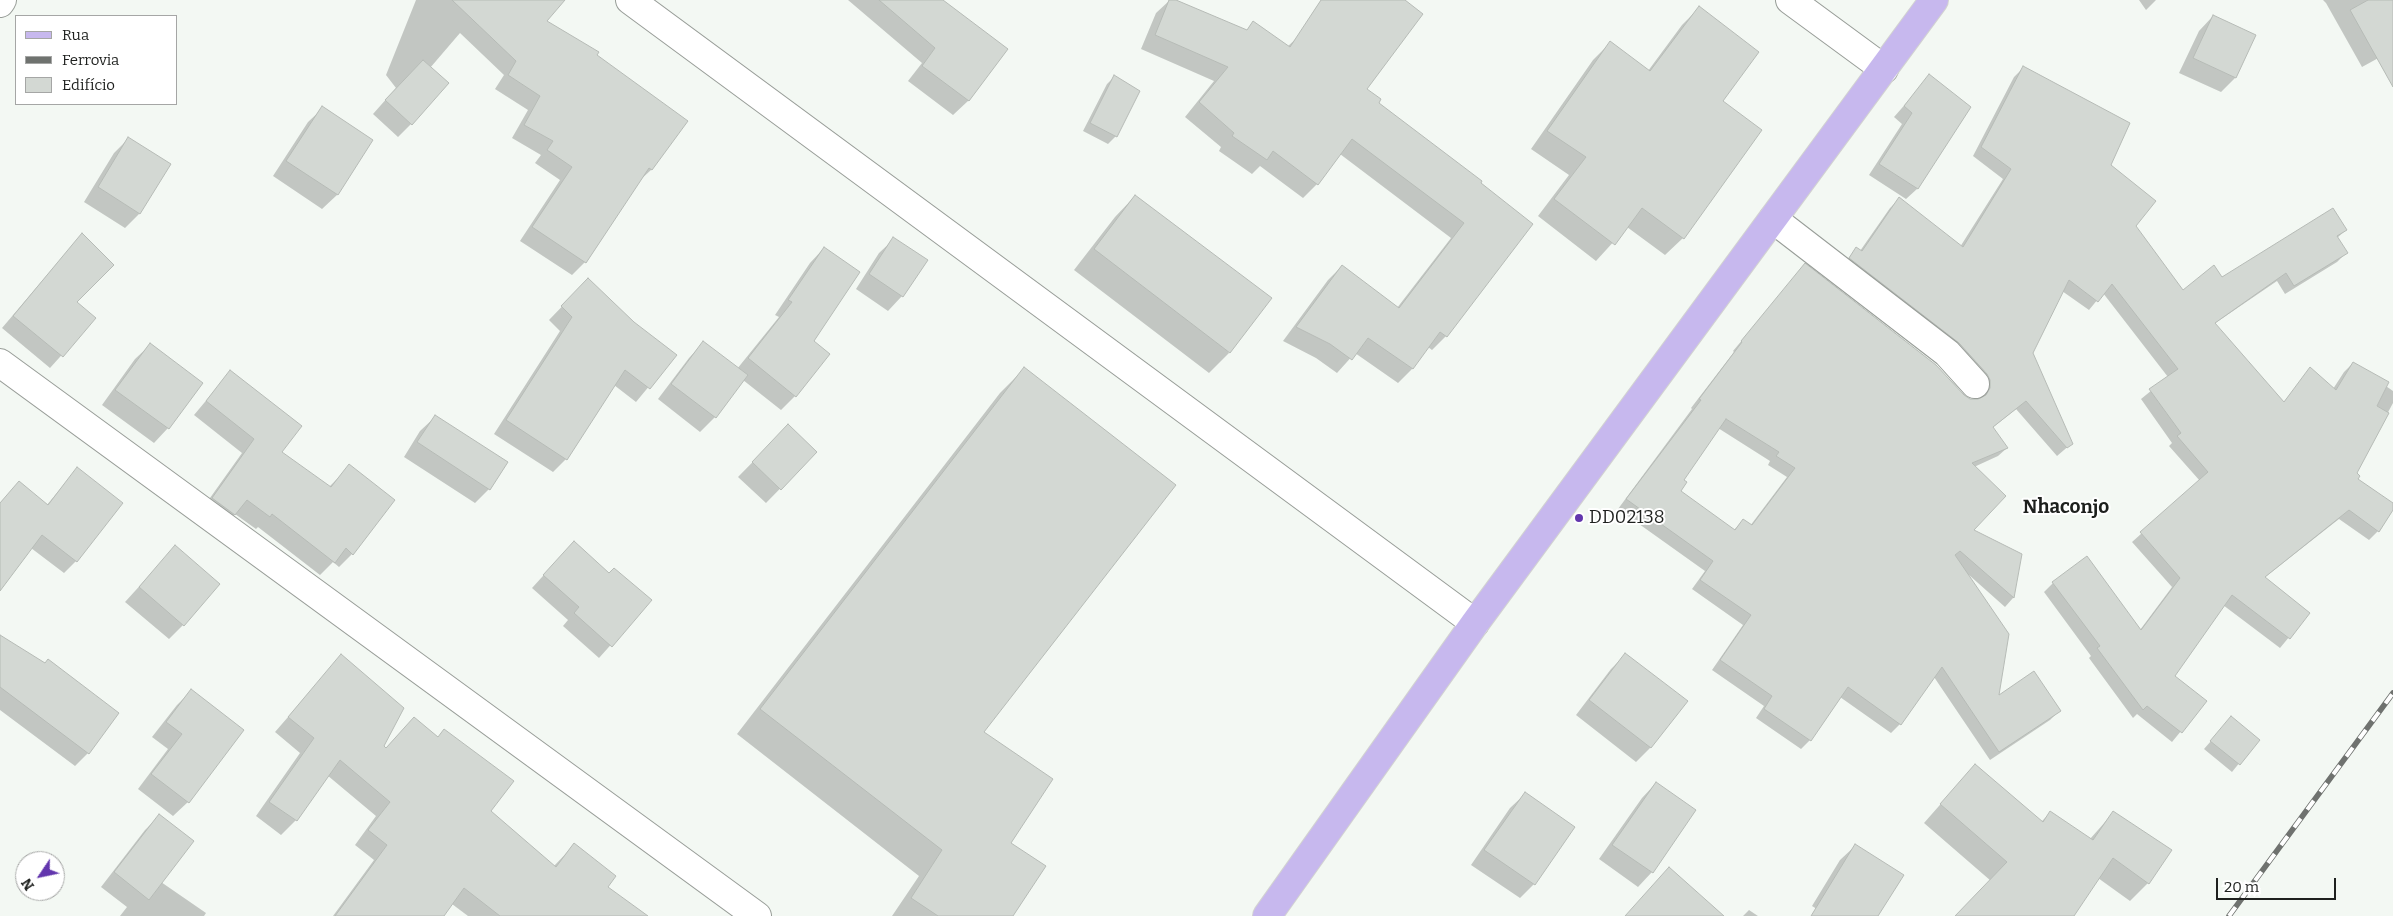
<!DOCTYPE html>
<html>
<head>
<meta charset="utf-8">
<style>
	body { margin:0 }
	#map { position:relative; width:2393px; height:916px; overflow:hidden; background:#f3f8f3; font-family:Bitter,serif }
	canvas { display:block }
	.legend { position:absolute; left:15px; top:15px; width:162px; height:90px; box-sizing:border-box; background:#fff; border:1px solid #a5a6a5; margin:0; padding:6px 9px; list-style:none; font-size:15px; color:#1e201e }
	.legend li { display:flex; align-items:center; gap:10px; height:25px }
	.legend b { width:25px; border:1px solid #a5a6a5 }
	.north { position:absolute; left:15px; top:851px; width:50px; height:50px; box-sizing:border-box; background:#fff; border:1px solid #a5a6a5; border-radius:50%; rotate:236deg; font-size:14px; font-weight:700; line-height:20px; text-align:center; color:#1e201e }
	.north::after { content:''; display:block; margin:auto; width:18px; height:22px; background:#6236ad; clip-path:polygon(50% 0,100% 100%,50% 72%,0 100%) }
	.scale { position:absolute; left:2216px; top:878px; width:120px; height:22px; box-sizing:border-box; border:2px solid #1e201e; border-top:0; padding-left:6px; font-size:15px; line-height:18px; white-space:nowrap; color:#1e201e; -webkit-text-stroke:4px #fff; paint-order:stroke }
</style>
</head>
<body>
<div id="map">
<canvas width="2393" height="916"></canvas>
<ul class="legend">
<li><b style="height:6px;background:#c7b8ee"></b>Rua</li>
<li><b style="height:6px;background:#6f726f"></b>Ferrovia</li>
<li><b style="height:14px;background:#d3d8d3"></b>Edifício</li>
</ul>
<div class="north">N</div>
<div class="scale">20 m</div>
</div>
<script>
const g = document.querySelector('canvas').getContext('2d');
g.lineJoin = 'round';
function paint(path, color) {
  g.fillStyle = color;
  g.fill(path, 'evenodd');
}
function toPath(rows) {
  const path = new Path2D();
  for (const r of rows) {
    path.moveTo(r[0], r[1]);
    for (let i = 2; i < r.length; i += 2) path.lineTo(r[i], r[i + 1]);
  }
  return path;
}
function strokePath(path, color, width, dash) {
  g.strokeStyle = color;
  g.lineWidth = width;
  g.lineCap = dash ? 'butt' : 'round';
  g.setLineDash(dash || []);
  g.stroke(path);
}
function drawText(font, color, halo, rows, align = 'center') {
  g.font = font + ' Bitter,serif';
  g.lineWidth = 4;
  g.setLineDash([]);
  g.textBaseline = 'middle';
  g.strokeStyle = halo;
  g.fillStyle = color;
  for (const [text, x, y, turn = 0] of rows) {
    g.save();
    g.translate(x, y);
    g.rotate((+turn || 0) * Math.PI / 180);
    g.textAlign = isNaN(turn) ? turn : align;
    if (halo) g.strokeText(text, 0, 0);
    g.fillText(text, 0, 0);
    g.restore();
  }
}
paint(toPath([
	[416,0,559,0,545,21,686,121,651,170,638,182,585,262,572,275,520,241,560,180,535,163,541,155,512,138,528,110,495,89,504,75,460,33,430,68,411,124,398,137,373,114,396,88,386,75],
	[848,0,941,0,1006,49,968,101,953,115,908,81,922,63],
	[1170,0,1246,31,1253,23,1287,47,1299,36,1321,0,1403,0,1366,89,1377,103,1481,181,1446,336,1432,350,1428,347,1412,369,1398,383,1355,353,1337,373,1316,358,1283,341,1328,280,1342,266,1397,308,1451,238,1340,154,1317,184,1303,198,1260,166,1252,174,1219,151,1221,147,1185,117,1214,81,1141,49,1156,13],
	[2139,0,2156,0,2146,10],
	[2323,0,2393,0,2393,50,2362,67,2326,3],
	[1699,8,1721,101,1683,238,1665,255,1627,227,1596,261,1538,216,1569,175,1531,149,1593,60,1610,43,1648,71,1682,25],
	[2213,16,2254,36,2235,78,2221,92,2179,73,2199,31],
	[2023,68,2110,165,2134,226,2182,292,2346,230,2337,238,2346,253,2337,262,2285,294,2277,281,2214,324,2283,403,2310,369,2333,389,2344,372,2353,363,2393,391,2393,403,2355,474,2356,479,2393,505,2393,508,2378,531,2369,540,2339,519,2264,578,2309,613,2280,648,2223,605,2173,676,2205,702,2172,742,2137,714,2133,718,2089,658,2091,656,2044,592,2053,583,2140,630,2172,587,2132,542,2200,481,2169,446,2172,443,2141,399,2168,377,2103,293,2089,310,2062,291,2032,353,2071,444,2057,456,2016,409,1992,428,2007,448,1998,456,1974,467,1972,531,2020,554,2013,598,2005,607,1969,575,1997,698,2059,711,2050,720,1990,760,1934,677,1900,724,1891,733,1840,697,1810,740,1801,749,1756,718,1764,706,1712,670,1743,625,1692,589,1705,571,1618,509,1692,409,1691,408,1734,352,1733,351,1805,265,1963,396,1970,400,1981,399,1982,390,1841,267,1856,249,1860,251,1890,208,1899,199,1960,247,2003,179,1973,156,2014,77],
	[1718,428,1770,461,1768,465,1787,477,1750,526,1743,520,1734,530,1679,492,1682,480],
	[1930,76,1969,107,1917,189,1906,199,1869,175,1902,124,1894,117],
	[1114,77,1138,92,1116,136,1108,144,1083,131,1107,84],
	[323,108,372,140,337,195,322,209,273,176,308,122],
	[128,139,169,164,139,214,125,228,84,202,114,153],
	[1135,196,1229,353,1209,373,1074,270,1115,217],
	[82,234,75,302,95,318,50,368,2,328],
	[894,239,902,296,888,311,856,289,879,253],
	[824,248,813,341,795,396,781,410,743,380,715,417,700,432,658,399,689,358,703,343,737,369,779,317,775,315,810,263],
	[575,293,633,323,675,355,636,402,614,385,566,459,553,472,494,434,560,331,549,320],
	[150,345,202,384,168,428,154,443,102,405,135,359],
	[1024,369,982,733,1009,843,1011,916,892,916,919,876,737,734,1000,393],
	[230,372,280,453,329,487,345,471,352,554,339,567,333,562,320,575,258,527,256,529,235,514,221,527,200,512,242,453,194,415],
	[435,417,489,489,475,503,404,457,420,431],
	[788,426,816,452,766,503,738,477],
	[77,469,76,561,64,573,31,548,0,589,0,503,19,483,46,506],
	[175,547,183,625,169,639,125,602],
	[562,555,609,575,650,601,599,658,563,626,568,620,532,588],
	[0,636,88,753,75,766,0,710],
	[1625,655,1686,701,1650,748,1636,762,1576,715,1611,669],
	[341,656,383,747,385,749,400,733,554,866,574,845,606,887,646,916,468,916,452,904,442,916,333,916,374,860,355,845,376,816,327,775,296,820,281,835,256,816,300,753,275,732],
	[191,691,188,802,173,816,138,789,168,749,152,737,177,705],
	[2231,718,2258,740,2232,772,2204,749],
	[1975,765,2041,822,2050,813,2090,839,2113,813,2148,883,2130,901,2098,878,2069,916,1956,916,1991,881,1924,823],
	[1656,783,1652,872,1638,887,1599,859,1642,798],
	[1525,794,1534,884,1520,898,1471,865,1510,808],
	[159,816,161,882,206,913,204,916,120,916,127,907,101,887,145,830],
	[1855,846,1877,916,1828,916,1812,906,1840,860],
	[1749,910,1758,916,1743,916]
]), '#0003');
const building = toPath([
	[452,0,565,0,547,21,599,52,597,55,688,121,652,170,649,168,586,263,532,227,572,167,547,150,553,141,524,125,540,96,508,75,516,61,452,0],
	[879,0,943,0,1008,49,969,101,922,66,935,48,879,0],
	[1169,0,1176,0,1247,30,1253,21,1290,47,1321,0,1405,0,1423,14,1367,89,1381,99,1379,103,1482,181,1481,183,1533,224,1447,337,1440,332,1413,369,1368,338,1352,360,1330,344,1296,327,1342,265,1399,308,1464,223,1352,139,1318,185,1273,151,1267,160,1232,136,1234,133,1199,102,1228,67,1155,35,1169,0],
	[2368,0,2393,0,2393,87,2350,10,2368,0],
	[1699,6,1759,52,1723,101,1762,130,1684,239,1642,208,1615,245,1554,199,1586,157,1547,131,1610,41,1650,71,1699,6],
	[2213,15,2256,35,2236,78,2193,58,2213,15],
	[423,60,449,83,412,125,385,100,423,60],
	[2023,66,2130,123,2111,165,2156,201,2136,226,2183,290,2214,265,2222,277,2333,208,2347,230,2337,236,2348,253,2294,286,2286,273,2215,323,2284,402,2310,367,2336,390,2353,362,2389,382,2377,406,2389,413,2357,473,2360,476,2358,479,2393,503,2393,510,2379,532,2349,510,2265,577,2310,613,2290,639,2232,595,2175,676,2207,701,2182,733,2147,706,2143,710,2097,648,2100,646,2052,582,2087,556,2141,630,2180,578,2140,532,2208,472,2177,436,2181,433,2149,389,2178,369,2112,284,2098,302,2069,280,2033,353,2073,444,2067,448,2026,401,1993,427,2008,448,1972,463,2006,496,1974,530,2022,554,2014,598,1960,551,1955,555,2009,634,1999,695,2034,671,2061,711,1999,752,1942,667,1901,725,1848,687,1811,741,1764,709,1772,696,1720,660,1751,615,1700,580,1713,561,1626,499,1701,400,1699,399,1742,342,1741,341,1805,263,1936,365,1964,395,1970,399,1978,399,1986,395,1990,388,1990,380,1987,374,1959,343,1849,258,1856,247,1862,251,1899,197,1963,247,2011,169,1981,147,2023,66],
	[1726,419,1779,452,1776,456,1795,468,1752,525,1743,519,1735,530,1681,491,1687,482,1684,480,1726,419],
	[1929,74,1971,107,1918,189,1879,164,1912,113,1904,106,1929,74],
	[1114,75,1140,91,1117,137,1090,123,1114,75],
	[322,106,373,140,338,195,286,161,322,106],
	[128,137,171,164,140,214,98,187,128,137],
	[1135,195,1272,298,1230,353,1094,249,1135,195],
	[82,233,114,265,77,302,96,318,63,357,13,316,82,233],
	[893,237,928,260,903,297,869,274,893,237],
	[824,247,860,272,814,341,830,354,796,397,748,358,792,302,788,300,824,247],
	[588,278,634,322,677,355,650,389,625,370,567,460,506,420,572,317,561,306,588,278],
	[703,341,748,375,716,418,671,384,703,341],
	[150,343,203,383,169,429,115,390,150,343],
	[1024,367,1176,485,984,732,1053,779,1011,843,1046,866,1013,916,938,916,911,898,942,850,760,709,1024,367],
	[230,370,302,426,282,452,331,487,349,464,395,500,353,555,346,548,335,563,272,514,270,517,247,500,235,515,212,498,254,439,206,401,230,370],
	[435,415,508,462,490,490,417,442,435,415],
	[788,424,817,452,781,490,752,462,788,424],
	[77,467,123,503,77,562,42,535,0,591,0,503,19,481,48,505,77,467],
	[574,541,609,573,614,568,652,600,612,647,574,613,579,607,543,575,574,541],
	[175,545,220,584,184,626,139,587,175,545],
	[0,635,45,663,48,659,119,713,89,754,0,687,0,635],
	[1625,653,1688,701,1651,748,1589,700,1625,653],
	[341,654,404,708,384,746,386,748,414,717,438,737,444,729,514,781,491,811,556,867,574,843,616,876,608,887,648,916,500,916,464,888,444,916,335,916,387,845,368,830,390,802,340,760,297,821,269,802,314,738,288,717,341,654],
	[191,689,244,730,189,803,151,774,182,734,166,722,191,689],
	[2231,716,2260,740,2240,765,2210,741,2231,716],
	[1975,764,2043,822,2050,811,2093,840,2113,811,2172,850,2149,884,2113,858,2074,916,1955,916,2007,862,1940,804,1975,764],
	[1656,782,1696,810,1653,873,1612,845,1656,782],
	[1525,792,1575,827,1535,885,1484,850,1525,792],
	[159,814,194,841,149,900,114,872,159,814],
	[1855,844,1904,875,1878,916,1811,916,1855,844],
	[1669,867,1724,916,1625,916,1669,867]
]);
paint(building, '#d3d8d3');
strokePath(building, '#b6bbb6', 1);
const minor = toPath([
	[630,0,1475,623],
	[1790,0,1884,69],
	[0,3,2,0],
	[1773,219,1947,353,1975,384],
	[0,363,757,916]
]);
const major = toPath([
	[1267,916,1475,623,1934,0]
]);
strokePath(minor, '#989d98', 30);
strokePath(major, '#d2d2d2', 30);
strokePath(minor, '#fff', 28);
strokePath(major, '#c7b8ee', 28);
const rail = toPath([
	[2229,916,2393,693]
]);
strokePath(rail, '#6f726f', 5.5);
strokePath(rail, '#fff', 4, [11]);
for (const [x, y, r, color] of [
	[1579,518,5,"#6236ad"]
]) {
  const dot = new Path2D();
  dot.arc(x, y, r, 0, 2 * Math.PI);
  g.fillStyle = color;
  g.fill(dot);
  strokePath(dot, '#fff', 2);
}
drawText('18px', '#1e201e', '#fff', [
	["DD02138",1589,518]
], 'left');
drawText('bold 19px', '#1e201e', '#fff', [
	["Nhaconjo",2066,508]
]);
</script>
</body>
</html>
